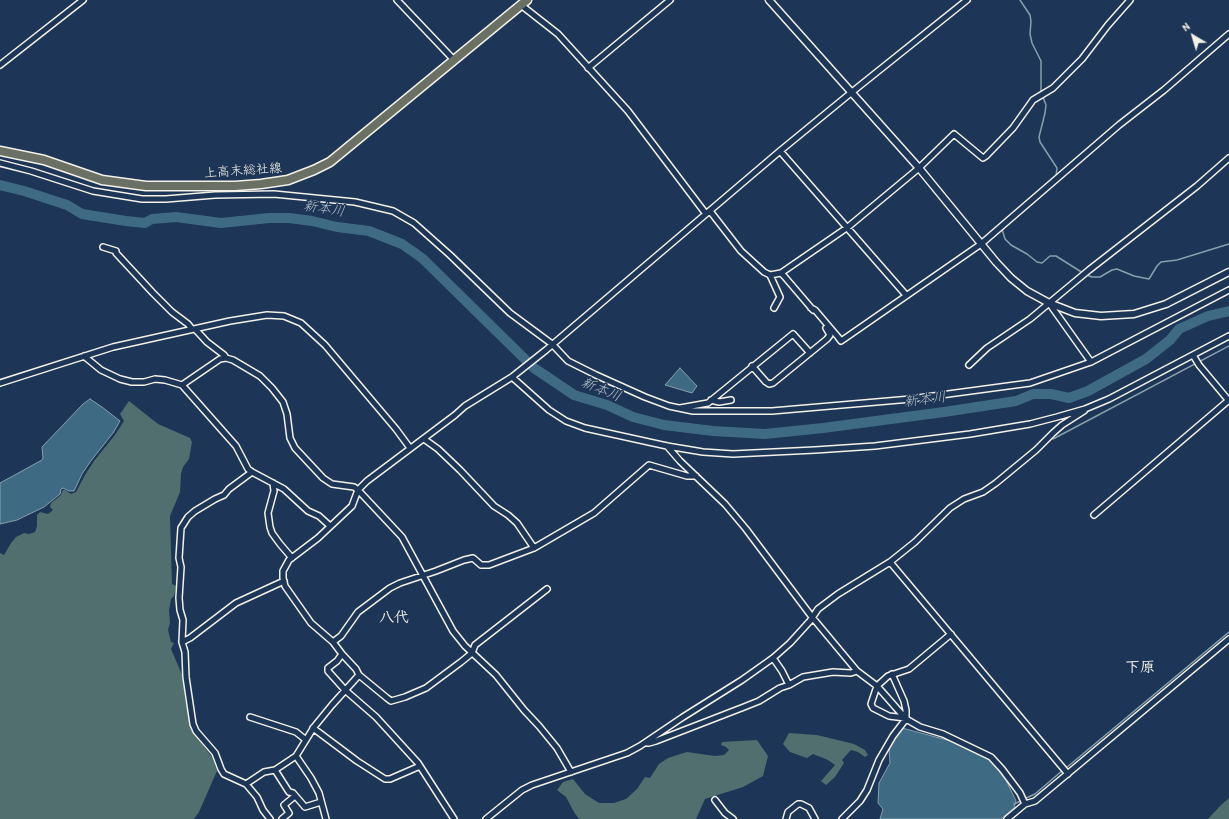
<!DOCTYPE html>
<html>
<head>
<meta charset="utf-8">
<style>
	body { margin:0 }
	#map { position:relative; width:1229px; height:819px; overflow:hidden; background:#1d3557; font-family:"Patrick Hand",sans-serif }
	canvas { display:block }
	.north { position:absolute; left:1173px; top:16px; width:40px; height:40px; -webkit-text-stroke:3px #1d3557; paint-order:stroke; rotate:322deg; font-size:11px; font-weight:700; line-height:16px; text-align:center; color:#f4f1e8 }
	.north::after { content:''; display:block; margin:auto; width:14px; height:18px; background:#f4f1e8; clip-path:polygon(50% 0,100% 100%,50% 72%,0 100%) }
</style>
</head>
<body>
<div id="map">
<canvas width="1229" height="819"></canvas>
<div class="north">N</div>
</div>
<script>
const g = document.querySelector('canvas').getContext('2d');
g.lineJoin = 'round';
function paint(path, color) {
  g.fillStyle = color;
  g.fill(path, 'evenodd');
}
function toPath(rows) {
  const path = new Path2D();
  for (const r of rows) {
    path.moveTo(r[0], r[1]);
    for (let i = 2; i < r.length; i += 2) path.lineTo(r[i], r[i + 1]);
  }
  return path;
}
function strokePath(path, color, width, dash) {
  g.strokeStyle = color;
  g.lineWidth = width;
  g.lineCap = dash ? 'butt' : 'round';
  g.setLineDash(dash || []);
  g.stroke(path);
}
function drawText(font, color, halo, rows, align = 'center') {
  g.font = font + ' "Patrick Hand","Klee One",sans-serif';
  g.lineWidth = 3;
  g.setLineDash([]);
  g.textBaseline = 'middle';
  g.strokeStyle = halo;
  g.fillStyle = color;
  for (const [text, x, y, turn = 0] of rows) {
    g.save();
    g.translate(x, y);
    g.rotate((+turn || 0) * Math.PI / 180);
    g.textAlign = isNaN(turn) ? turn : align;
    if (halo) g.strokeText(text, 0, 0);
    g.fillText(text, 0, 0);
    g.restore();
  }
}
paint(toPath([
	[129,401,158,424,190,438,192,442,189,459,183,467,181,474,180,492,170,516,172,584,176,586,174,596,171,599,169,610,170,623,168,630,171,642,174,643,171,649,183,677,185,699,193,732,212,757,217,771,199,812,194,819,0,819,0,553,4,555,11,543,16,537,24,533,29,534,35,532,37,526,37,515,40,512,48,514,53,510,50,507,51,503,60,496,63,490,65,490,71,494,76,492,85,475,94,461,115,435,124,421,120,414],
	[789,733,817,735,854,744,865,750,868,755,865,757,858,752,851,750,842,760,844,763,835,777,826,785,821,781,835,765,828,760,813,754,807,758,790,752,783,744],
	[757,740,768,756,763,776,743,787,705,799,696,819,579,819,574,812,566,797,557,790,563,782,573,779,585,794,599,803,614,803,626,799,637,789,645,777,650,778,659,764,668,758,687,752,715,756,724,755,729,750,726,747,721,745,722,742],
	[1229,798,1229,819,1208,819,1220,806]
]), '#506f6e');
const water = toPath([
	[680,368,697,386,692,393,665,385,680,368],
	[90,399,102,407,120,421,113,433,90,462,82,474,74,491,69,491,63,488,61,489,60,494,44,507,17,520,0,524,0,483,42,460,43,458,42,447,83,404,90,399],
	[902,728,962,744,990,759,1005,778,1016,801,1014,808,1001,819,880,819,883,809,878,803,879,783,890,763,889,748,902,728]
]);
paint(water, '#3e6a83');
strokePath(water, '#87a0ab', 1);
strokePath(toPath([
	[1020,0,1030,15,1031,21,1030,34,1032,43,1041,61,1041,92],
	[1043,97,1046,105,1045,113,1039,137,1040,142,1057,168,1056,176],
	[1002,229,1005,239,1011,245,1027,254,1037,262,1042,263,1050,256,1056,256,1083,273],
	[1087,275,1092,277,1100,277,1112,270,1117,269,1134,276,1149,279,1157,266,1161,262,1177,260,1229,244],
	[1053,439,1229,346],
	[1066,768,1229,632],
	[1024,799,1035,794,1063,770],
	[1014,804,1021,801]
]), '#87a0ab', 1.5);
strokePath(toPath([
	[0,185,24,191,67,205,82,214,126,221,145,223,152,219,176,217,221,223,269,218,289,218,312,221,337,227,369,231,402,244,422,258,534,368,574,395,607,405,633,417,664,425,713,431,765,434,823,428,944,412,1016,401,1033,394,1051,394,1069,398,1088,391,1146,359,1170,340,1179,329,1208,316,1229,311]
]), '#3e6a83', 10);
const minor = toPath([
	[397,0,454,60],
	[521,5,558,34,628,111,706,214],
	[0,65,83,0],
	[588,68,670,0],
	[780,151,906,295],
	[0,163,31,171,93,191,142,199,166,199,215,195,274,194,355,202,393,211,414,223,450,255,510,313,552,344,568,361,596,375,645,397,669,406,693,411,772,411,911,399,1030,383,1091,362,1229,290],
	[710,211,741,251,764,272,770,275,781,273,784,276,813,310],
	[103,247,116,251,116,253,153,293,172,312,188,324,192,329],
	[781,273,848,227,919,168,954,134,983,158,986,156,1013,128,1033,100,1053,88,1082,59,1108,25,1130,0],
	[770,275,780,297,774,308],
	[1049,303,1091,362],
	[811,308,815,310,838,337,841,341,844,339,981,244,1119,125,1164,90,1229,34],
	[195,329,207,342,224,355,226,358],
	[1193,355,1199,365,1229,401],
	[84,356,101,370,120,379,132,382,144,382,155,379,165,380,182,385,236,446,248,469,252,472,229,489,224,495,215,499,195,511,188,517,181,528,179,558,181,567,179,598,180,610,183,620,182,642,185,652,186,677,193,724,196,731,215,753,221,769,224,774,246,784,257,797,263,810,270,819],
	[969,365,987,348,1030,319,1089,270,1197,186,1229,158],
	[752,366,766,382,769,384,773,383,827,339,830,335,826,328],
	[512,377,549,410,566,421,585,428,667,446,703,452,733,454,815,450,875,446,970,434,1030,424,1057,417,1085,409,1109,399,1229,336],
	[0,383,113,347,230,321,267,315,284,316,301,323,325,345,396,429,410,448],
	[182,385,220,359,226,358,233,360,260,376,272,388,283,402,287,414,290,438,295,448,323,478,332,484,354,487,358,490,402,537,453,631,465,646,496,675,524,710,539,726,557,748,571,772],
	[711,400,719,402,731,400],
	[680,408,708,403,793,334,810,353],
	[424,439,438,449,460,470,494,506,508,515,517,523,534,548],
	[667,446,680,461,725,504,746,529,812,617,857,671,877,686,906,719,920,727,943,734,991,757,1002,769,1020,793,1025,804],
	[252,472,284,489,308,511,319,516,330,526],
	[273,483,274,491,268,513,270,527,272,533,280,544,292,558],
	[1094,515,1229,400],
	[890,562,1068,774],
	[182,642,190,638,236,603,284,581],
	[333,642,341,636,358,612,390,588,400,583,436,571,464,560,473,558,481,565,489,565,534,548,594,513,649,465,687,476,696,476],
	[342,654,356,669,359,675,387,698,391,701,405,697,426,688,461,662,472,653,475,645,547,589],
	[773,658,782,671,789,685],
	[250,717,296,732,306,740],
	[905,718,889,716,873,708,871,704,877,686,888,676,909,669,951,634],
	[313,728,357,761,385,779,390,779,420,766],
	[647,743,649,743,656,741,744,707,759,701,780,688,789,685,803,677,833,672,851,673,857,671],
	[296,756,311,778,319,793,326,819],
	[275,770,289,792,293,793,305,807,321,802],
	[246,784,264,772,275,770,296,756,314,727,332,705,359,675],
	[715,800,725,813,733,819],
	[282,819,289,813,284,805,295,796],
	[454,819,418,763,376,717,345,690,328,671,328,668,337,661,342,654,333,642,311,623,285,586,283,578,283,571,289,560,318,538,352,506,358,490,367,481,455,415,465,406,512,377,546,350,780,151,852,92,967,0],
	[486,819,522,790,532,785,627,753,640,746,683,717,742,680,773,658,790,643,810,621,818,609,838,594,890,562,915,542,950,508,964,499,983,492,996,483,1036,450,1053,433,1062,425,1084,411],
	[786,819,788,812,798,804,801,804,809,808,815,819],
	[842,819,860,801,867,790,879,760,893,736,906,719,906,710,904,701,892,674],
	[1007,819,1025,804,1035,801,1229,639]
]);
const tertiary = toPath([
	[769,0,919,168,996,262,1011,278,1027,291,1049,303,1075,313,1101,316,1134,314,1166,304,1229,272]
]);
const primary = toPath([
	[0,151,44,160,102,180,146,186,235,186,261,184,288,180,314,170,330,162,527,0]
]);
strokePath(minor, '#f4f1e8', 8);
strokePath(tertiary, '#f4f1e8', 9);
strokePath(primary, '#f4f1e8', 11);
strokePath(minor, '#1d3557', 5);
strokePath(tertiary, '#1d3557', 6);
strokePath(primary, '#6b7065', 8);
drawText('13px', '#f4f1e8', '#1d3557', [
	["上高末総社線",243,171,-4]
]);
drawText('italic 14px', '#b4c2c5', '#1d3557', [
	["新本川",324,209,9],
	["新本川",601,390,22],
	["新本川",925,400,-7]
]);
drawText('bold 15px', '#f4f1e8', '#1d3557', [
	["八代",394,618],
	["下原",1140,668]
]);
</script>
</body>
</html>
